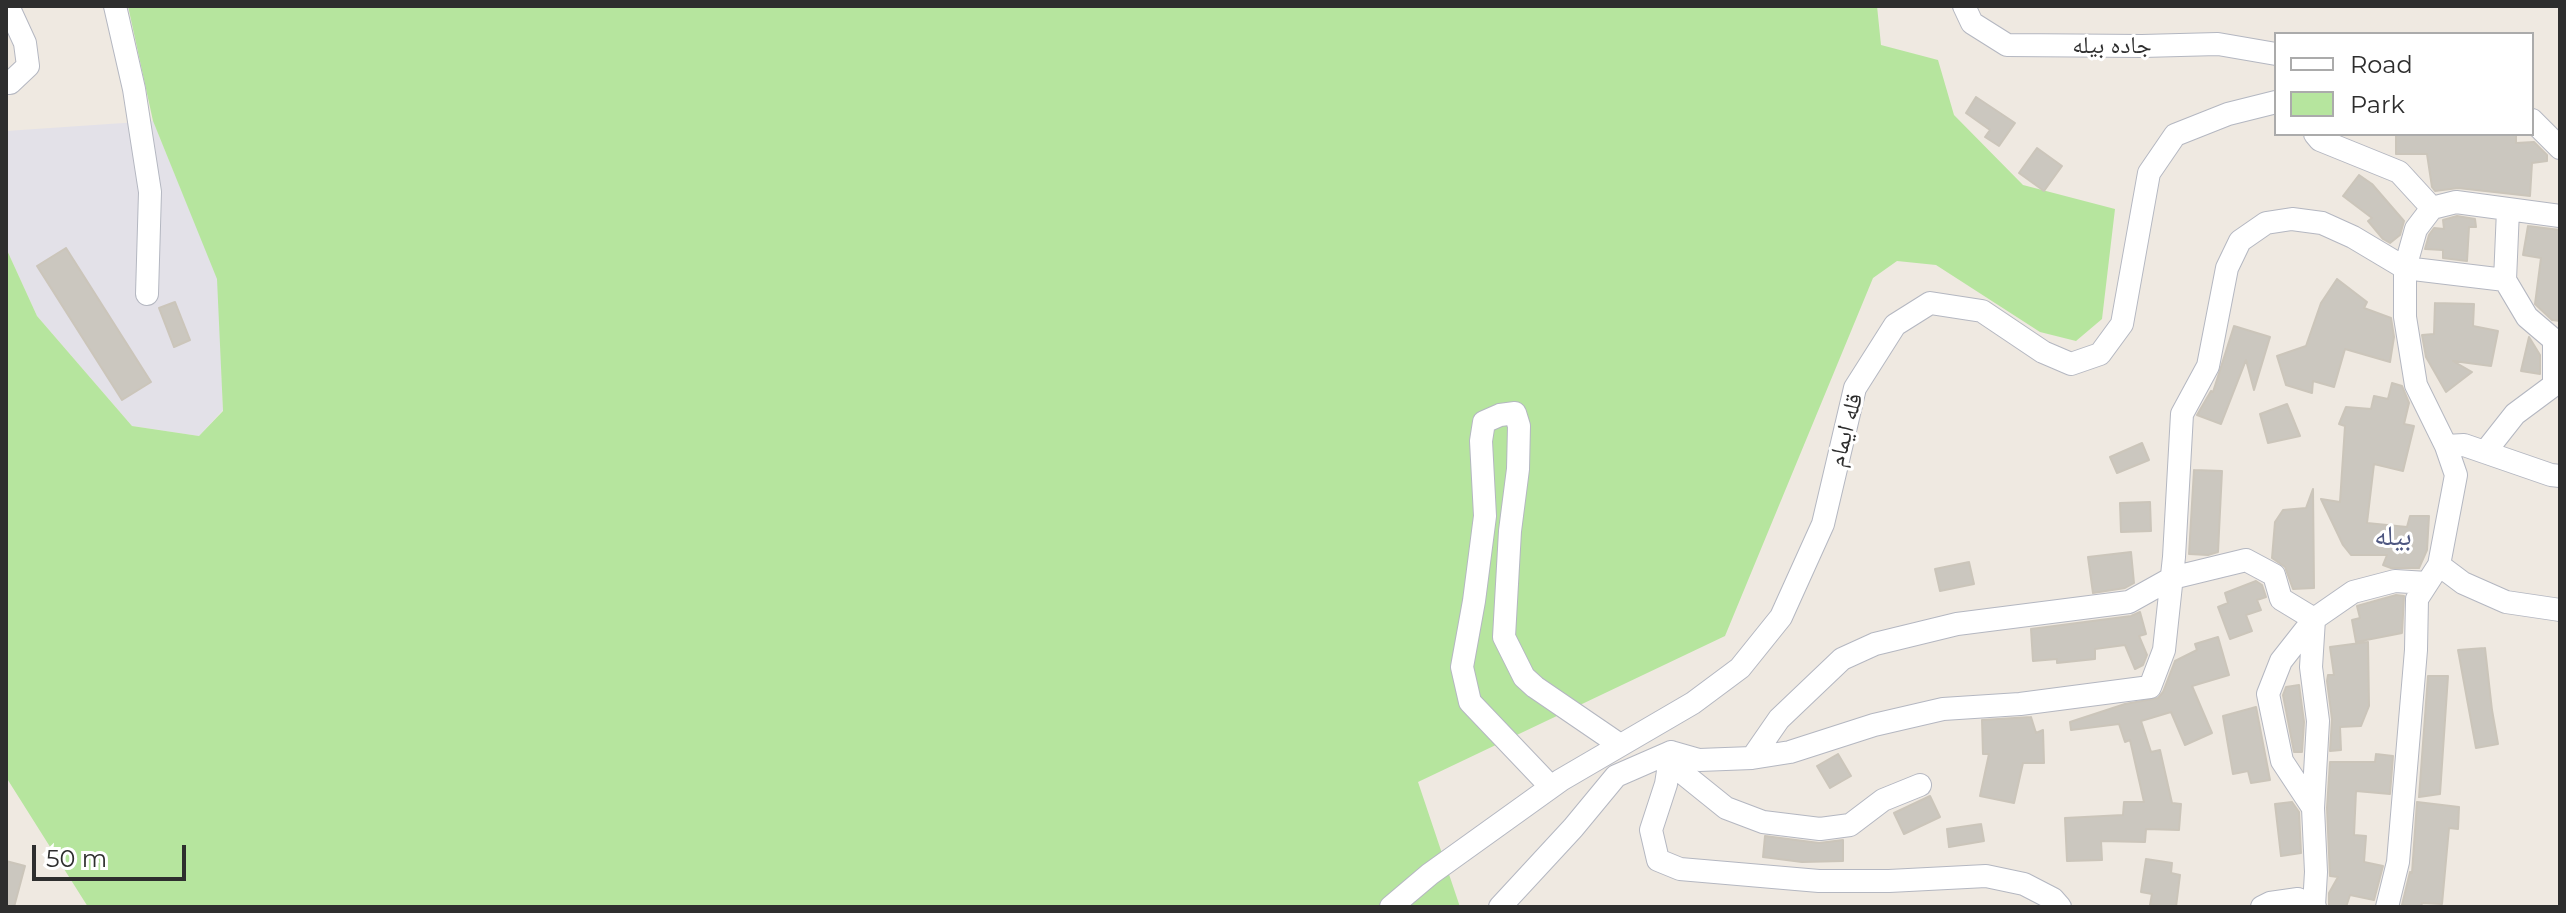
<!DOCTYPE html>
<html>
<head>
<meta charset="utf-8">
<style>
	body { margin:0 }
	#map { position:relative; width:2566px; height:913px; overflow:hidden; background:#efe9e1; font-family:Montserrat,sans-serif }
	canvas { display:block }
	.frame { position:absolute; inset:0; border:8px solid #2e2e2e; pointer-events:none }
	.legend { position:absolute; left:2274px; top:32px; width:260px; height:104px; box-sizing:border-box; background:#fff; border:2px solid #ababab; margin:0; padding:10px 14px; list-style:none; font-size:24px; color:#2e2e2e }
	.legend li { display:flex; align-items:center; gap:16px; height:40px }
	.legend b { width:40px; border:2px solid #ababab }
	.scale { position:absolute; left:32px; top:845px; width:154px; height:36px; box-sizing:border-box; border:4px solid #2e2e2e; border-top:0; padding-left:10px; font-size:24px; line-height:28px; white-space:nowrap; color:#2e2e2e; -webkit-text-stroke:6px #fff; paint-order:stroke }
</style>
</head>
<body>
<div id="map">
<canvas width="2566" height="913"></canvas>
<div class="frame"></div>
<ul class="legend">
<li><b style="height:10px;background:#fff"></b>Road</li>
<li><b style="height:22px;background:#b6e59e"></b>Park</li>
</ul>
<div class="scale">50 m</div>
</div>
<script>
const g = document.querySelector('canvas').getContext('2d');
g.lineJoin = 'round';
function paint(path, color) {
  g.fillStyle = color;
  g.fill(path, 'evenodd');
}
function toPath(rows) {
  const path = new Path2D();
  for (const r of rows) {
    path.moveTo(r[0], r[1]);
    for (let i = 2; i < r.length; i += 2) path.lineTo(r[i], r[i + 1]);
  }
  return path;
}
function strokePath(path, color, width, dash) {
  g.strokeStyle = color;
  g.lineWidth = width;
  g.lineCap = dash ? 'butt' : 'round';
  g.setLineDash(dash || []);
  g.stroke(path);
}
function drawText(font, color, halo, rows, align = 'center') {
  g.font = font + ' Montserrat,"Noto Naskh Arabic",sans-serif';
  g.lineWidth = 6;
  g.setLineDash([]);
  g.textBaseline = 'middle';
  g.strokeStyle = halo;
  g.fillStyle = color;
  for (const [text, x, y, turn = 0] of rows) {
    g.save();
    g.translate(x, y);
    g.rotate((+turn || 0) * Math.PI / 180);
    g.textAlign = isNaN(turn) ? turn : align;
    if (halo) g.strokeText(text, 0, 0);
    g.fillText(text, 0, 0);
    g.restore();
  }
}
paint(toPath([
	[153,121,218,279,223,410,199,436,132,426,37,316,6,248,6,131]
]), '#e3e1e8');
paint(toPath([
	[128,6,1877,6,1881,45,1938,60,1954,115,2023,185,2115,209,2102,319,2076,341,2040,332,1936,265,1897,261,1873,278,1725,636,1418,782,1460,907,88,907,6,777,6,248,37,316,132,426,199,436,223,411,217,279,153,121]
]), '#b6e59e');
const building = toPath([
	[1976,97,2015,123,1999,146,1985,137,1990,130,1966,113,1976,97],
	[2396,134,2516,134,2516,143,2534,142,2547,155,2547,161,2532,163,2530,196,2458,188,2435,191,2432,187,2427,154,2396,154,2396,134],
	[2037,148,2062,166,2044,191,2019,173,2037,148],
	[2359,175,2372,184,2404,221,2400,235,2390,243,2383,239,2368,221,2372,218,2343,196,2359,175],
	[2457,216,2475,219,2476,227,2469,227,2467,261,2443,258,2443,250,2425,249,2429,235,2434,228,2444,229,2443,220,2457,216],
	[2528,226,2560,230,2560,321,2552,320,2535,304,2541,258,2523,255,2528,226],
	[66,248,151,382,122,400,37,266,66,248],
	[2337,279,2367,302,2364,308,2391,318,2394,337,2390,362,2345,349,2334,387,2313,381,2312,393,2286,385,2277,356,2306,346,2321,303,2337,279],
	[175,302,190,340,174,347,159,308,175,302],
	[2435,303,2474,304,2473,326,2498,331,2491,366,2453,361,2472,372,2446,392,2426,357,2422,335,2434,334,2435,303],
	[2234,326,2270,337,2254,390,2246,360,2221,424,2197,415,2211,391,2213,392,2234,326],
	[2529,337,2540,355,2540,374,2521,371,2529,337],
	[2392,383,2402,386,2409,403,2404,424,2414,426,2403,471,2374,464,2367,523,2407,527,2410,516,2429,516,2427,550,2419,568,2391,568,2383,565,2387,555,2351,555,2343,545,2321,499,2340,502,2345,426,2339,424,2346,407,2371,409,2374,396,2388,399,2392,383],
	[2287,404,2300,436,2268,443,2260,414,2287,404],
	[2142,443,2149,460,2117,473,2110,457,2142,443],
	[2194,470,2222,471,2218,552,2208,555,2189,554,2194,470],
	[2313,489,2314,588,2293,589,2285,567,2272,558,2275,522,2283,510,2306,508,2313,489],
	[2150,502,2151,531,2121,532,2120,503,2150,502],
	[2131,552,2134,583,2125,588,2093,593,2088,557,2131,552],
	[1969,562,1974,584,1940,591,1935,569,1969,562],
	[2256,581,2262,585,2266,597,2257,600,2261,610,2246,615,2252,631,2230,639,2218,607,2228,603,2225,593,2256,581],
	[2396,595,2404,596,2402,633,2356,642,2352,620,2360,618,2357,606,2396,595],
	[2140,612,2146,634,2139,636,2147,655,2143,665,2135,669,2125,645,2095,649,2095,659,2057,663,2057,659,2033,661,2031,629,2131,616,2140,612],
	[2218,637,2229,675,2192,686,2212,733,2185,745,2171,712,2141,721,2151,752,2160,750,2172,803,2181,804,2179,830,2146,829,2145,842,2101,841,2102,860,2067,861,2065,818,2123,815,2124,802,2144,802,2130,740,2125,742,2119,724,2071,730,2070,722,2125,704,2158,698,2163,692,2175,661,2197,650,2195,644,2218,637],
	[2368,642,2369,706,2361,726,2340,727,2341,750,2330,751,2332,719,2327,681,2328,675,2334,675,2330,647,2368,642],
	[2485,648,2492,710,2498,744,2476,748,2458,650,2485,648],
	[2428,676,2448,676,2440,794,2419,797,2428,676],
	[2299,685,2304,722,2302,752,2294,752,2283,695,2286,687,2299,685],
	[2256,707,2270,780,2251,783,2248,771,2233,774,2223,716,2256,707],
	[2031,717,2036,733,2043,730,2044,763,2023,763,2014,803,1980,796,1989,754,1983,754,1982,720,2031,717],
	[1838,754,1851,776,1830,788,1817,766,1838,754],
	[2376,754,2393,756,2390,794,2356,791,2354,835,2366,836,2364,862,2383,866,2374,900,2350,895,2346,907,2329,907,2329,893,2338,877,2330,876,2327,808,2330,762,2375,762,2376,754],
	[1930,796,1940,817,1904,834,1894,813,1930,796],
	[2292,802,2299,812,2301,853,2281,856,2275,804,2292,802],
	[2417,802,2459,807,2458,829,2449,828,2442,904,2422,903,2421,907,2402,905,2410,872,2412,873,2417,802],
	[1981,824,1984,841,1949,847,1947,829,1981,824],
	[1765,836,1819,843,1843,840,1843,861,1802,862,1763,857,1765,836],
	[2146,859,2172,863,2171,873,2180,875,2176,907,2150,905,2152,894,2141,892,2146,859],
	[6,861,25,866,14,907,6,907,6,861]
]);
paint(building, '#cbc7bf');
strokePath(building, '#cbc5ba', 2);
const minor = toPath([
	[115,6,134,89,150,192,147,294],
	[1964,6,1972,23,2007,45,2142,46,2218,44,2276,54],
	[6,83,10,83,28,66,25,43,8,6],
	[2532,120,2560,148],
	[2315,134,2320,140,2399,172,2432,208],
	[2505,280,2508,210],
	[2446,446,2464,445,2551,475,2560,476],
	[2439,565,2463,583,2506,602,2560,610],
	[1671,752,1666,784,1651,830,1658,860,1680,869,1819,881,1889,881,1986,876,2024,884,2053,899,2060,907],
	[1671,752,1685,775,1726,808,1763,822,1820,829,1850,825,1883,800,1920,785],
	[1752,758,1779,719,1842,659,1875,644,1957,624,2129,602,2172,578,2246,560,2274,575,2281,599,2314,619,2311,667,2318,721,2313,808],
	[1551,787,1470,702,1462,667,1474,601,1485,516,1481,441,1484,422,1500,415,1515,413,1519,426,1518,469,1510,531,1504,637,1524,677,1535,687,1620,745],
	[2314,906,2316,872,2313,808,2282,761,2268,694,2281,661,2314,619,2353,592,2395,581,2427,583],
	[1391,907,1430,874,1561,780,1693,703,1740,668,1781,617,1823,524,1855,388,1895,325,1930,303,1982,311,2043,352,2071,364,2100,354,2122,324,2149,173,2175,135,2228,114,2276,102],
	[1500,907,1573,828,1616,776,1671,752,1699,760,1752,758,1790,752,1874,725,1943,709,2020,704,2150,687,2164,650,2174,557,2182,414,2208,366,2227,268,2240,241,2266,223,2292,219,2322,223,2353,237,2405,268,2505,280,2527,317,2554,340,2554,385,2515,414,2485,452],
	[2262,907,2270,903,2298,899,2315,907],
	[2387,907,2398,862,2416,650,2417,599,2439,565,2456,475,2446,446,2416,385,2405,317,2405,268,2416,229,2432,208,2456,202,2560,216]
]);
strokePath(minor, '#b4b7c1', 24);
strokePath(minor, '#fff', 22);
drawText('24px', '#2e2e2e', '#fff', [
	["جاده بیله",2112,46],
	["قله ایمام",1846,430,-75]
]);
drawText('28px', '#4d5680', '#fff', [
	["بیله",2393,537]
]);
</script>
</body>
</html>
